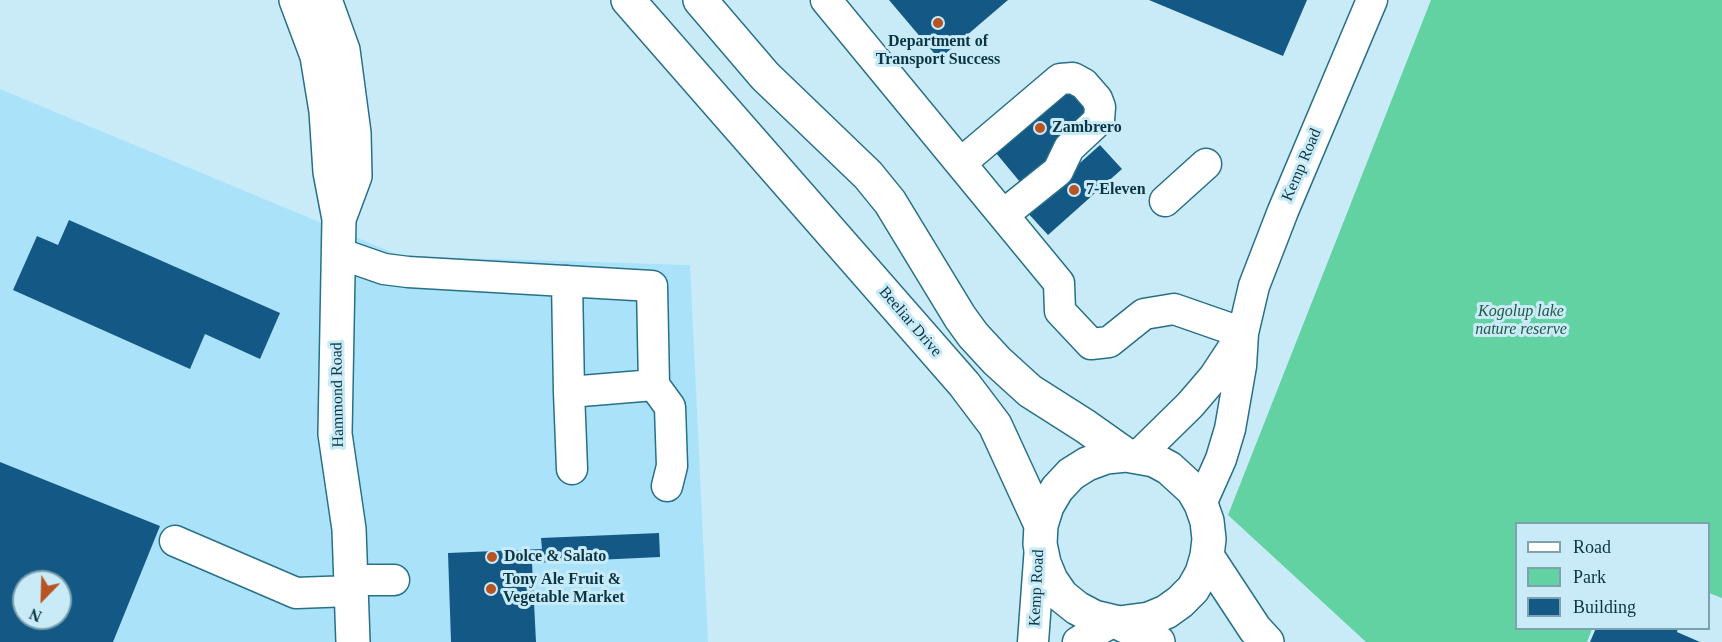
<!DOCTYPE html>
<html>
<head>
<meta charset="utf-8">
<style>
	body { margin:0 }
	#map { position:relative; width:1722px; height:642px; overflow:hidden; background:#c9ebf8; font-family:Georgia,serif }
	canvas { display:block }
	.legend { position:absolute; left:1515px; top:522px; width:195px; height:108px; box-sizing:border-box; background:#c9ebf8; border:2px solid #7da2af; margin:0; padding:8px 10px; list-style:none; font-size:18px; color:#0c3542 }
	.legend li { display:flex; align-items:center; gap:12px; height:30px }
	.legend b { width:30px; border:2px solid #7da2af }
	.north { position:absolute; left:12px; top:570px; width:60px; height:60px; box-sizing:border-box; background:#c9ebf8; border:2px solid #7da2af; border-radius:50%; rotate:203deg; font-size:16px; font-weight:700; line-height:24px; text-align:center; color:#0c3542 }
	.north::after { content:''; display:block; margin:auto; width:21px; height:27px; background:#b85322; clip-path:polygon(50% 0,100% 100%,50% 72%,0 100%) }
</style>
</head>
<body>
<div id="map">
<canvas width="1722" height="642"></canvas>
<ul class="legend">
<li><b style="height:8px;background:#fff"></b>Road</li>
<li><b style="height:16px;background:#62d2a3"></b>Park</li>
<li><b style="height:16px;background:#145986"></b>Building</li>
</ul>
<div class="north">N</div>
</div>
<script>
const g = document.querySelector('canvas').getContext('2d');
g.lineJoin = 'round';
function paint(path, color) {
  g.fillStyle = color;
  g.fill(path, 'evenodd');
}
function toPath(rows) {
  const path = new Path2D();
  for (const r of rows) {
    path.moveTo(r[0], r[1]);
    for (let i = 2; i < r.length; i += 2) path.lineTo(r[i], r[i + 1]);
  }
  return path;
}
function strokePath(path, color, width, dash) {
  g.strokeStyle = color;
  g.lineWidth = width;
  g.lineCap = dash ? 'butt' : 'round';
  g.setLineDash(dash || []);
  g.stroke(path);
}
function drawText(font, color, halo, rows, align = 'center') {
  g.font = font + ' Georgia,serif';
  g.lineWidth = 6;
  g.setLineDash([]);
  g.textBaseline = 'middle';
  g.strokeStyle = halo;
  g.fillStyle = color;
  for (const [text, x, y, turn = 0] of rows) {
    g.save();
    g.translate(x, y);
    g.rotate((+turn || 0) * Math.PI / 180);
    g.textAlign = isNaN(turn) ? turn : align;
    if (halo) g.strokeText(text, 0, 0);
    g.fillText(text, 0, 0);
    g.restore();
  }
}
paint(toPath([
	[0,89,401,256,690,265,708,642,0,642],
	[24,582,60,582,60,618,24,618]
]), '#aae3f9');
paint(toPath([
	[1431,0,1722,0,1722,598,1709,593,1708,524,1516,524,1516,628,1592,629,1587,642,1366,642,1228,515]
]), '#62d2a3');
paint(toPath([
	[889,0,1008,0,939,59],
	[1149,0,1307,0,1283,56],
	[1066,85,1095,119,1020,182,991,147],
	[1100,145,1122,169,1048,235,1026,211],
	[69,220,280,313,260,359,205,334,190,369,13,290,37,236,58,245],
	[0,462,160,526,113,642,0,642],
	[24,582,60,582,60,618,24,618],
	[659,533,660,557,532,563,536,642,451,642,448,553,542,549,541,538],
	[1596,628,1678,628,1677,632,1700,642,1590,642]
]), '#145986');
const minor = toPath([
	[826,0,1059,283,1060,311,1091,344,1109,342,1144,314,1174,309,1243,333],
	[961,163,1060,79,1073,78,1084,84,1097,99,1100,107,1099,120,1069,148,1058,171,1003,215],
	[1165,201,1206,164],
	[338,253,384,269,408,272,652,286,654,385,670,407,672,466,667,486],
	[567,281,569,392,654,385],
	[569,392,572,469],
	[1138,456,1190,405,1214,377,1241,336],
	[1201,504,1221,459,1230,429,1241,366,1243,333,1254,286,1283,211,1372,0],
	[175,541,296,593,351,591],
	[350,580,394,580],
	[1033,642,1040,546],
	[1078,642,1112,622]
]);
const major = toPath([
	[296,0,317,56,326,111,330,172,339,219,335,434,349,529,353,642],
	[325,0,343,50,354,133,355,176,339,219]
]);
const highway = toPath([
	[628,0,964,384,995,425,1041,525,1040,544,1044,563,1051,580,1062,596,1077,608,1094,617,1119,623,1158,642],
	[700,0,765,76,868,175,890,202,960,317,973,335,997,361,1030,391,1085,426,1126,455],
	[1041,525,1047,506,1057,489,1071,474,1087,464,1106,457,1126,455,1154,460,1169,468,1193,490,1201,504,1207,521,1209,539,1207,556,1202,573,1193,589,1180,602,1166,612,1149,619,1119,623],
	[1207,556,1255,629,1267,642]
]);
strokePath(minor, '#287087', 33);
strokePath(major, '#287087', 36);
strokePath(highway, '#287087', 36);
strokePath(minor, '#fff', 30);
strokePath(major, '#fff', 33);
strokePath(highway, '#fff', 33);
for (const [x, y, r, color] of [
	[938,23,6,"#b85322"],
	[1040,128,6,"#b85322"],
	[1074,190,6,"#b85322"],
	[492,557,6,"#b85322"],
	[491,589,6,"#b85322"]
]) {
  const dot = new Path2D();
  dot.arc(x, y, r, 0, 2 * Math.PI);
  g.fillStyle = color;
  g.fill(dot);
  strokePath(dot, '#c9ebf8', 2);
}
drawText('bold 16px', '#0c3542', '#c9ebf8', [
	["Department of",938,42,"center"],
	["Transport Success",938,60,"center"],
	["Zambrero",1052,128],
	["7-Eleven",1086,190],
	["Dolce & Salato",504,557],
	["Tony Ale Fruit &",503,580],
	["Vegetable Market",503,598]
], 'left');
drawText('16px', '#0c3542', '#c9ebf8', [
	["Kemp Road",1302,165,-67],
	["Beeliar Drive",910,322,49],
	["Hammond Road",338,395,-91],
	["Kemp Road",1037,588,-87]
]);
drawText('italic 16px', '#245943', '#c9ebf8', [
	["Kogolup lake",1521,312],
	["nature reserve",1521,330]
]);
</script>
</body>
</html>
